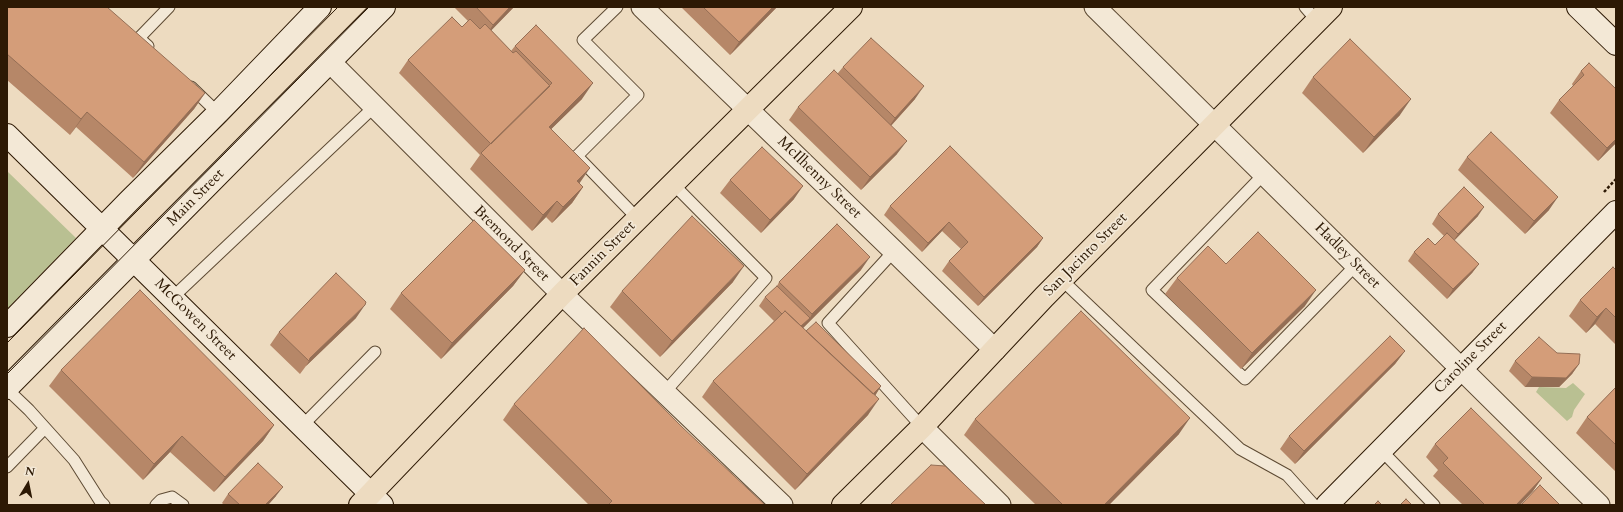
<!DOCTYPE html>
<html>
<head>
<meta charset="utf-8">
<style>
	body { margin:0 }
	#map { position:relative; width:1623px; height:512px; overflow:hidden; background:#eddbc0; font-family:Cardo,serif }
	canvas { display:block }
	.frame { position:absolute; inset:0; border:8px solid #2d1904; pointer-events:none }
	.north { position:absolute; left:8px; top:464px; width:40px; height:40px; -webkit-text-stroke:3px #f3e8d6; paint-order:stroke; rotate:10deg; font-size:11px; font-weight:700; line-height:16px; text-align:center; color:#2d1904 }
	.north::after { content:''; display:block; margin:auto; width:14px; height:18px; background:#2d1904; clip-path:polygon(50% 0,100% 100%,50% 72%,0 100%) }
</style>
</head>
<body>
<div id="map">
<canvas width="1623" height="512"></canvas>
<div class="frame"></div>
<div class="north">N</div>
</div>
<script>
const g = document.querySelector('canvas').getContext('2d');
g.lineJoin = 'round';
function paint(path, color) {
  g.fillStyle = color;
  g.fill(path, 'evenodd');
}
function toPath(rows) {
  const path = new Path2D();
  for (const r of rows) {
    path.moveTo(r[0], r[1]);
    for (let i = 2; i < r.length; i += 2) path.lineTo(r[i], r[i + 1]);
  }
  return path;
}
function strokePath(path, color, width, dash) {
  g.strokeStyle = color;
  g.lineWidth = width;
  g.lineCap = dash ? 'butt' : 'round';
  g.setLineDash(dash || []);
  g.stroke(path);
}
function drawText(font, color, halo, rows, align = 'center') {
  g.font = font + ' Cardo,serif';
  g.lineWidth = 3.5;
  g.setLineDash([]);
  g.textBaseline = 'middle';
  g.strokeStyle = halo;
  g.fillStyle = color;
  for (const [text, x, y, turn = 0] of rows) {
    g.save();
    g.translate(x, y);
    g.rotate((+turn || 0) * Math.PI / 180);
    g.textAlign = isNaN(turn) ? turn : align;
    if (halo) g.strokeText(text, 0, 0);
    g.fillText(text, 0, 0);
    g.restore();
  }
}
paint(toPath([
	[7,171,76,238,8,308,7,307],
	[1573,383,1585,394,1574,410,1572,417,1567,421,1536,392,1539,387,1566,388]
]), '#b9c092');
const lane = toPath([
	[617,7,583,40,638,95,577,156,638,219],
	[1305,7,1317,21],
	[148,46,139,38,169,7],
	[191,87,218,113],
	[1264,174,1152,290,1245,379,1356,265],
	[894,251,828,323,922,427],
	[1062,280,1240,449,1287,475,1314,505],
	[172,298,374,107],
	[7,389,29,410,74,460,100,501,104,505],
	[664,393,766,278,673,184],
	[302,426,375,352],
	[1381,450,1434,505],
	[7,467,45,428],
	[156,505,161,500,172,497,183,505]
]);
const street = toPath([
	[642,7,894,251,995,350],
	[1095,7,1599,505],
	[330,62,562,294,782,505],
	[922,427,1000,505]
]);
const secondary = toPath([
	[1578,7,1616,44],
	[7,135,382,505],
	[7,326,129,201,218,113,320,7],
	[7,388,384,7],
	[1327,505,1616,212]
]);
const primary = toPath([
	[360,505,562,294,851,7],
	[843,505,922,427,1044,297,1331,7]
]);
strokePath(lane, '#5d4a33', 13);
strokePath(street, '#5d4a33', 23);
strokePath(secondary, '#2d1904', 24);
strokePath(primary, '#2d1904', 24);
strokePath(toPath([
	[1604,192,1616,179]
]), '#2d1904', 2.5, [3, 2]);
strokePath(lane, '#f3e8d6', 11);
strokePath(street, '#f3e8d6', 21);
strokePath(secondary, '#f3e8d6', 22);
strokePath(primary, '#eddbc0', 22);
strokePath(toPath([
	[7,343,338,7],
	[7,374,369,7]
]), '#2d1904', 1);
paint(toPath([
	[7,7,205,93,194,109,133,178,76,127,70,135,7,80],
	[454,7,514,7,491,30,511,51,515,46,582,99,551,129,579,183,583,187,572,203,552,223,546,217,532,231,470,169,480,155,399,73,408,60,462,27,468,21],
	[681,7,777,7,730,55],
	[843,67,915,99,891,126,897,154,861,190,789,120,798,107,838,73],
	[1581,71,1616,89,1616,143,1598,161,1550,113,1559,100,1573,86,1572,84],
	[1313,77,1400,115,1363,153,1302,93],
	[1467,157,1549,210,1525,234,1458,170],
	[730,180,794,199,761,233,720,193],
	[890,206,1043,238,1037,247,978,306,942,271,949,261,961,249,942,231,922,252,884,215],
	[1438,214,1478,216,1454,240,1479,264,1472,273,1447,299,1408,261,1414,252,1435,245,1444,236,1432,224],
	[1226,264,1305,306,1241,369,1165,294,1177,278],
	[525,270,513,286,441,359,390,309,401,293],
	[861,270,803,328,806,331,881,386,875,395,868,415,795,490,702,397,713,381,774,321,759,306,765,297,777,286,779,282],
	[1616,270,1616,345,1595,324,1586,333,1569,316,1580,300],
	[733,282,660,357,610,307,622,291],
	[356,318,306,366,300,374,270,345,279,332],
	[1405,351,1395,364,1295,464,1280,449,1289,436],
	[1557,353,1579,364,1572,374,1559,387,1525,387,1509,371,1515,361],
	[61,370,274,425,263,441,214,492,170,452,143,480,49,386],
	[1616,387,1616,472,1576,433,1587,417],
	[514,404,765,505,589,505,503,420],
	[975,419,1179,434,1109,505,1036,505,964,435],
	[1435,444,1542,478,1533,491,1520,505,1463,505,1433,476,1438,470,1426,457],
	[228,494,276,496,268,505,224,505,222,503]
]), '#b68768');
paint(toPath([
	[510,7,514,7,484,38,493,25],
	[773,7,777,7,730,55,739,42],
	[593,83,582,99,537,143,549,127],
	[924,86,915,99,886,131,895,118],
	[205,93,194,109,133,178,144,162],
	[1411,99,1400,115,1363,153,1374,137],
	[87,112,76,127,70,135,81,119],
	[1616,139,1616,143,1598,161,1607,148],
	[907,141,897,154,861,190,870,177],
	[590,168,579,184,577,181],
	[803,186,794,199,761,233,770,220],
	[583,187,572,203,552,223,563,207],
	[1558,197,1549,210,1525,234,1534,221],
	[557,201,546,217,532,231,543,215],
	[1484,207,1478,216,1452,243,1458,234],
	[949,222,942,231,922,252,928,243],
	[1043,238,1037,247,978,306,984,297],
	[870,257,861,270,792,339,798,329,810,318,812,314],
	[1479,264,1472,273,1447,299,1453,289],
	[744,266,733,282,660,357,672,341],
	[525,270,513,286,441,359,452,343],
	[1316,290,1305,306,1241,369,1252,353],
	[365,305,356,318,306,366,309,361,310,358],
	[1606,308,1595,324,1586,333,1597,317],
	[1405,351,1395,364,1295,464,1304,451],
	[1579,364,1572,374,1559,387,1525,387,1532,377],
	[881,386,875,396,868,399],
	[879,399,868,415,795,490,807,474],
	[1190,418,1179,434,1109,505,1104,505],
	[274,425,263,441,214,492,225,477],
	[182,436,170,452,143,480,154,464],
	[1542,478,1533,491,1520,505,1516,505],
	[283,487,276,496,268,505,265,505]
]), '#946e55');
const building = toPath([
	[7,7,107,7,205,93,144,162,87,112,81,119,7,54,7,7],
	[476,7,510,7,493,25,476,7],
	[703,7,773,7,739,42,703,7],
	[452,17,462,27,470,19,480,29,485,24,513,53,516,51,550,86,491,144,408,60,452,17],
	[536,25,593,83,549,127,590,168,577,181,583,187,563,207,557,201,543,215,481,153,552,83,515,46,536,25],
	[871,38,924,86,895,118,843,67,871,38],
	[1350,39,1411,99,1374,137,1313,77,1350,39],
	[1589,63,1616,89,1616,139,1607,148,1559,100,1584,75,1581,71,1589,63],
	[834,70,907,141,870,177,798,107,834,70],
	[1491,132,1558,197,1534,221,1467,157,1491,132],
	[950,146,1043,238,984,297,949,261,968,242,949,222,928,243,890,206,950,146],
	[762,147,803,186,770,220,730,180,762,147],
	[1464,187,1484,207,1458,234,1438,214,1464,187],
	[692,216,744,266,672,341,622,291,692,216],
	[474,220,525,270,452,343,401,293,474,220],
	[837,224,870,257,812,314,779,282,837,224],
	[1258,232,1316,290,1252,353,1177,278,1208,246,1226,264,1258,232],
	[1447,233,1479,264,1453,289,1414,252,1428,238,1435,245,1447,233],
	[1613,267,1616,270,1616,318,1606,308,1597,317,1580,300,1613,267],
	[336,273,366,302,365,305,310,358,309,361,279,332,336,273],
	[777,286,810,318,801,326,785,311,782,314,765,297,777,286],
	[140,290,274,425,225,477,182,436,154,464,61,370,140,290],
	[785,311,879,399,807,474,713,381,785,311],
	[1081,311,1190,418,1104,505,1063,505,975,419,1081,311],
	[816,322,881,386,873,394,806,331,816,322],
	[584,328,682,427,765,505,608,505,612,501,514,404,584,328],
	[1390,336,1405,351,1304,451,1289,436,1390,336],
	[1539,337,1557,353,1580,354,1579,364,1566,378,1532,377,1515,361,1539,337],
	[1616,387,1616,445,1587,417,1616,387],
	[1471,408,1542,478,1516,505,1485,505,1443,463,1448,458,1435,444,1471,408],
	[258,463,283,487,265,505,240,505,228,494,258,463],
	[931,465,945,466,986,505,890,505,931,465],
	[1540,485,1560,505,1521,505,1540,485],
	[1406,499,1412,505,1400,505,1406,499],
	[1378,501,1382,505,1374,505,1378,501]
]);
paint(building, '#d49d79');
strokePath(building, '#946e55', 1);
drawText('15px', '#2d1904', '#f3e8d6', [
	["McIlhenny Street",819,178,44],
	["Main Street",196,198,-45],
	["Bremond Street",511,244,45],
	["Fannin Street",603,254,-45],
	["San Jacinto Street",1086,255,-45],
	["Hadley Street",1347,256,45],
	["McGowen Street",195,320,45],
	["Caroline Street",1471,358,-45]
]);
</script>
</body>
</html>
